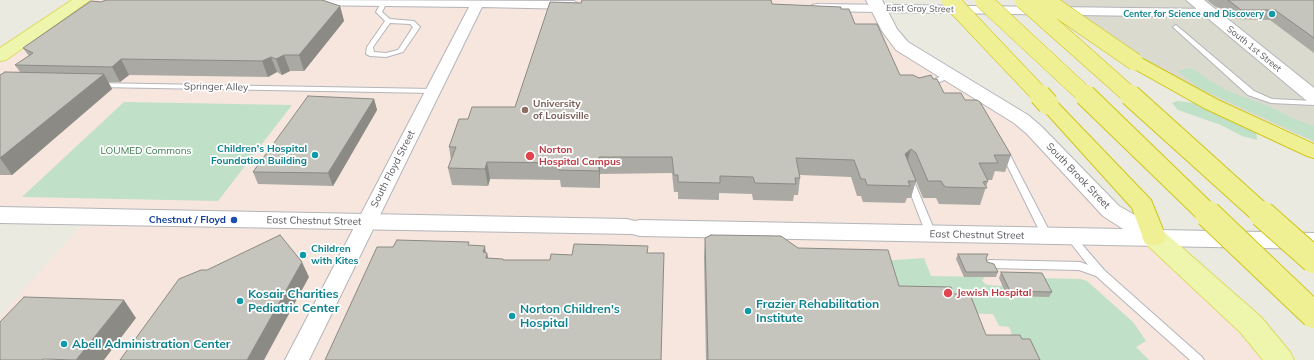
<!DOCTYPE html>
<html>
<head>
<meta charset="utf-8">
<style>
	body { margin:0 }
	canvas { display:block; background:#eaeae1 }
</style>
</head>
<body>
<canvas width="1314" height="360"></canvas>
<script>
const g = document.querySelector('canvas').getContext('2d');
g.lineJoin = 'round';
function paint(path, color) {
  g.fillStyle = color;
  g.fill(path, 'evenodd');
}
function toPath(rows) {
  const path = new Path2D();
  for (const r of rows) {
    path.moveTo(r[0], r[1]);
    for (let i = 2; i < r.length; i += 2) path.lineTo(r[i], r[i + 1]);
  }
  return path;
}
function strokePath(path, color, width, dash) {
  g.strokeStyle = color;
  g.lineWidth = width;
  g.lineCap = dash ? 'butt' : 'round';
  g.setLineDash(dash || []);
  g.stroke(path);
}
function drawText(font, color, halo, rows, align = 'center') {
  g.font = font + ' Mulish,sans-serif';
  g.lineWidth = 3.5;
  g.setLineDash([]);
  g.textBaseline = 'middle';
  g.strokeStyle = halo;
  g.fillStyle = color;
  for (const [text, x, y, turn = 0] of rows) {
    g.save();
    g.translate(x, y);
    g.rotate((+turn || 0) * Math.PI / 180);
    g.textAlign = isNaN(turn) ? turn : align;
    if (halo) g.strokeText(text, 0, 0);
    g.fillText(text, 0, 0);
    g.restore();
  }
}
paint(toPath([
	[1049,0,1314,0,1314,142,1223,101,1180,79,1143,59]
]), '#dadacf');
paint(toPath([
	[80,0,874,0,890,31,989,98,1280,360,0,360,0,316,89,217,0,215,0,55]
]), '#f7e6dd');
paint(toPath([
	[1191,68,1225,90,1271,107,1294,119,1314,126,1314,141,1199,88,1178,71],
	[1177,101,1194,103,1256,129,1257,140,1242,136,1221,125,1178,110,1172,103],
	[124,102,292,105,218,201,22,197],
	[924,258,931,276,985,277,982,280,984,283,988,285,1003,286,1036,278,1081,279,1087,281,1133,322,1146,341,1136,347,1149,360,1022,360,1009,327,999,326,993,314,947,313,794,267]
]), '#c0e0c8');
const service = toPath([
	[382,1,387,2,382,12,390,19,414,21,420,27,403,52,386,57,370,56,366,54,367,47,385,21,376,12,382,1],
	[390,23,410,24,413,27,398,50,386,53,374,52,373,47,390,23],
	[1176,25,1254,91,1272,99,1314,101,1314,105,1271,103,1248,95,1174,28,1173,27,1176,25],
	[946,74,949,74,953,76,929,87,926,87,922,85,946,74],
	[95,83,433,89,437,91,433,93,98,87,95,87,95,83],
	[1006,152,1010,155,1052,236,1050,238,1044,238,1042,236,1002,155,1006,152],
	[909,176,913,179,936,234,934,236,928,236,926,234,905,179,909,176],
	[1071,234,1074,235,1104,270,1202,357,1204,360,1190,360,1096,276,1079,270,990,268,986,267,985,264,986,261,990,260,1080,262,1088,265,1066,237,1068,235,1071,234]
]);
const minor = toPath([
	[295,0,574,1,580,5,574,9,482,7,309,360,285,360,469,7,301,5,297,4,295,0],
	[817,4,1211,9,1217,13,1211,17,812,11,811,8,812,5,817,4]
]);
const tertiary = toPath([
	[866,0,882,0,897,29,908,42,1028,115,1041,126,1119,206,1161,230,1314,233,1314,249,640,236,632,234,0,223,0,207,627,219,635,221,640,220,1123,229,1103,216,1027,134,1014,123,896,50,882,31,866,0],
	[1186,0,1204,0,1314,88,1314,103,1307,101,1186,0]
]);
const primary = toPath([
	[72,0,90,0,6,60,0,61,0,48,72,0],
	[1154,229,1163,231,1261,317,1290,352,1294,360,1263,360,1241,333,1145,243,1142,237,1145,231,1154,229]
]);
const motorway = toPath([
	[1135,57,1141,58,1218,100,1314,144,1314,158,1307,156,1204,108,1129,66,1126,62,1129,58,1135,57],
	[1048,98,1055,100,1151,200,1166,237,1163,243,1154,245,1145,243,1132,208,1038,104,1041,100,1048,98]
]);
strokePath(service, '#b3b5ba', 2);
strokePath(minor, '#b3b5ba', 2);
strokePath(tertiary, '#b3b5ba', 2);
strokePath(primary, '#dfdc65', 2);
strokePath(motorway, '#d1c61a', 2);
paint(service, '#fff');
paint(minor, '#fff');
paint(tertiary, '#fff');
paint(primary, '#eef5ac');
paint(motorway, '#efef93');
const motorwayBridgeFar2 = toPath([
	[950,0,1041,96],
	[983,0,1086,96],
	[1023,0,1131,96],
	[1045,0,1135,62]
]);
const motorwayBridgeFar1 = toPath([
	[1040,95,1048,104],
	[1085,95,1209,215],
	[1130,95,1263,215]
]);
const motorwayBridge = toPath([
	[1208,214,1314,315],
	[1262,214,1314,260]
]);
strokePath(motorwayBridgeFar2, '#d1c61a', 18, []);
strokePath(motorwayBridgeFar1, '#d1c61a', 23, []);
strokePath(motorwayBridge, '#d1c61a', 28, []);
strokePath(motorwayBridgeFar2, '#efef93', 17);
strokePath(motorwayBridgeFar1, '#efef93', 21);
strokePath(motorwayBridge, '#efef93', 26);
paint(toPath([
	[1207,0,1314,0,1314,53,1270,20,1236,19,1223,9,1216,7],
	[101,2,340,6,344,21,304,71,290,71,282,75,277,72,268,77,129,75,120,82,108,82,112,89,12,175,0,175,0,75,20,72,15,65,29,56,23,48],
	[772,4,841,9,900,75,933,79,944,93,965,100,1011,155,1005,172,995,171,992,180,988,180,988,181,980,205,939,204,936,198,923,198,911,169,916,181,911,198,907,198,905,203,863,202,861,196,857,196,851,177,800,175,800,178,798,195,794,195,793,201,753,200,752,194,719,193,719,200,678,199,678,192,674,192,672,173,600,174,600,188,561,187,560,180,490,179,488,186,452,185,448,168,451,160,449,147,468,119,515,107],
	[374,99,377,110,333,186,258,184,253,172],
	[705,238,798,248,899,286,954,294,986,335,1022,339,1040,360,706,360,704,257],
	[958,254,986,260,987,262,998,272,996,277,964,277,956,259],
	[1001,272,1052,292,1049,297,1007,296,999,278]
]), '#aaa9a3');
paint(toPath([
	[340,6,344,21,304,71,299,55],
	[284,55,290,71,282,75,276,59],
	[271,57,277,72,268,77,262,61],
	[121,59,129,75,120,82,112,67],
	[104,74,112,89,12,175,0,158],
	[374,99,377,110,333,186,328,173],
	[911,149,906,166,905,154],
	[599,157,600,174,600,188,599,171],
	[487,162,490,179,488,186,485,169],
	[485,246,486,255,487,253,491,271,483,252],
	[302,262,309,277,264,360,247,360],
	[124,300,136,318,104,360,76,360]
]), '#8b8a84');
const building = toPath([
	[106,0,322,0,340,6,299,55,284,55,276,59,271,57,262,61,121,59,112,67,15,65,33,53,23,48,91,1,101,2,106,0],
	[582,0,771,0,772,4,841,7,841,9,849,9,855,24,877,24,900,75,913,75,919,78,931,75,933,79,937,79,944,93,961,93,965,100,977,100,980,102,1011,155,994,155,998,163,979,163,988,181,983,182,987,188,945,187,941,181,928,181,916,153,911,149,905,154,916,181,908,181,910,186,867,185,865,179,861,179,854,160,796,158,800,178,795,178,796,184,755,183,753,177,720,176,720,183,678,182,678,175,674,175,672,157,599,157,599,171,559,170,560,163,487,162,485,169,448,168,456,147,449,147,459,119,468,119,472,107,515,107,550,2,581,3,582,0],
	[1228,0,1314,0,1314,38,1275,10,1241,10,1228,0],
	[5,72,104,74,0,158,0,75,5,72],
	[308,96,374,99,328,173,253,172,308,96],
	[280,235,302,262,247,360,120,360,179,279,201,270,207,270,280,235],
	[711,235,781,236,798,248,888,250,899,286,951,287,954,294,970,294,986,335,1020,335,1022,339,1030,339,1040,360,708,360,705,238,711,235],
	[397,240,469,242,468,245,485,246,483,252,487,253,486,258,503,259,503,260,550,260,551,254,572,255,574,244,648,246,647,253,664,253,661,360,325,360,377,247,393,247,397,240],
	[958,254,988,254,986,258,987,262,994,264,998,272,966,272,958,254],
	[1001,272,1042,273,1052,292,1010,291,1001,272],
	[24,297,124,300,76,360,43,359,43,360,0,360,0,322,24,297]
]);
paint(building, '#c6c5bd');
strokePath(building, '#8b8a84', 1);
for (const [x, y, r, color] of [
	[1272,14,4,"#0f9aa8"],
	[525,110,4,"#8d6e63"],
	[315,155,4,"#0f9aa8"],
	[530,156,5,"#e0444e"],
	[234,220,4,"#1a4fb4"],
	[303,255,4,"#0f9aa8"],
	[948,293,5,"#e0444e"],
	[240,301,4,"#0f9aa8"],
	[748,311,4,"#0f9aa8"],
	[512,316,4,"#0f9aa8"],
	[64,344,4,"#0f9aa8"]
]) {
  const dot = new Path2D();
  dot.arc(x, y, r, 0, 2 * Math.PI);
  g.fillStyle = color;
  g.fill(dot);
  strokePath(dot, '#fff', 1.5);
}
drawText('9px', '#595b60', '#fff', [
	["East Gray Street",920,9,1],
	["South 1st Street",1254,49,39]
]);
drawText('bold 9px', '#0d838f', '#fff', [
	["Center for Science and Discovery",1264,14]
], 'right');
drawText('10px', '#595b60', '#fff', [
	["Springer Alley",216,87,1],
	["South Floyd Street",393,169,-63],
	["South Brook Street",1078,176,46],
	["East Chestnut Street",314,221,1],
	["East Chestnut Street",977,235,1]
]);
drawText('bold 10px', '#785e54', '#fff', [
	["University",533,104],
	["of Louisville",533,116]
], 'left');
drawText('bold 10px', '#0d838f', '#fff', [
	["Children's Hospital",307,149],
	["Foundation Building",307,161],
	["Children",311,249,"left"],
	["with Kites",311,261,"left"]
], 'right');
drawText('bold 10px', '#be3a42', '#fff', [
	["Norton",539,150],
	["Hospital Campus",539,162],
	["Jewish Hospital",957,293]
], 'left');
drawText('10px', '#3d7b50', '#fff', [
	["LOUMED Commons",146,151]
]);
drawText('bold 10px', '#164399', '#fff', [
	["Chestnut / Floyd",226,220]
], 'right');
drawText('bold 12px', '#0d838f', '#fff', [
	["Kosair Charities",248,294],
	["Pediatric Center",248,308],
	["Frazier Rehabilitation",756,304],
	["Institute",756,318],
	["Norton Children's",520,309],
	["Hospital",520,323],
	["Abell Administration Center",72,344]
], 'left');
</script>
</body>
</html>
